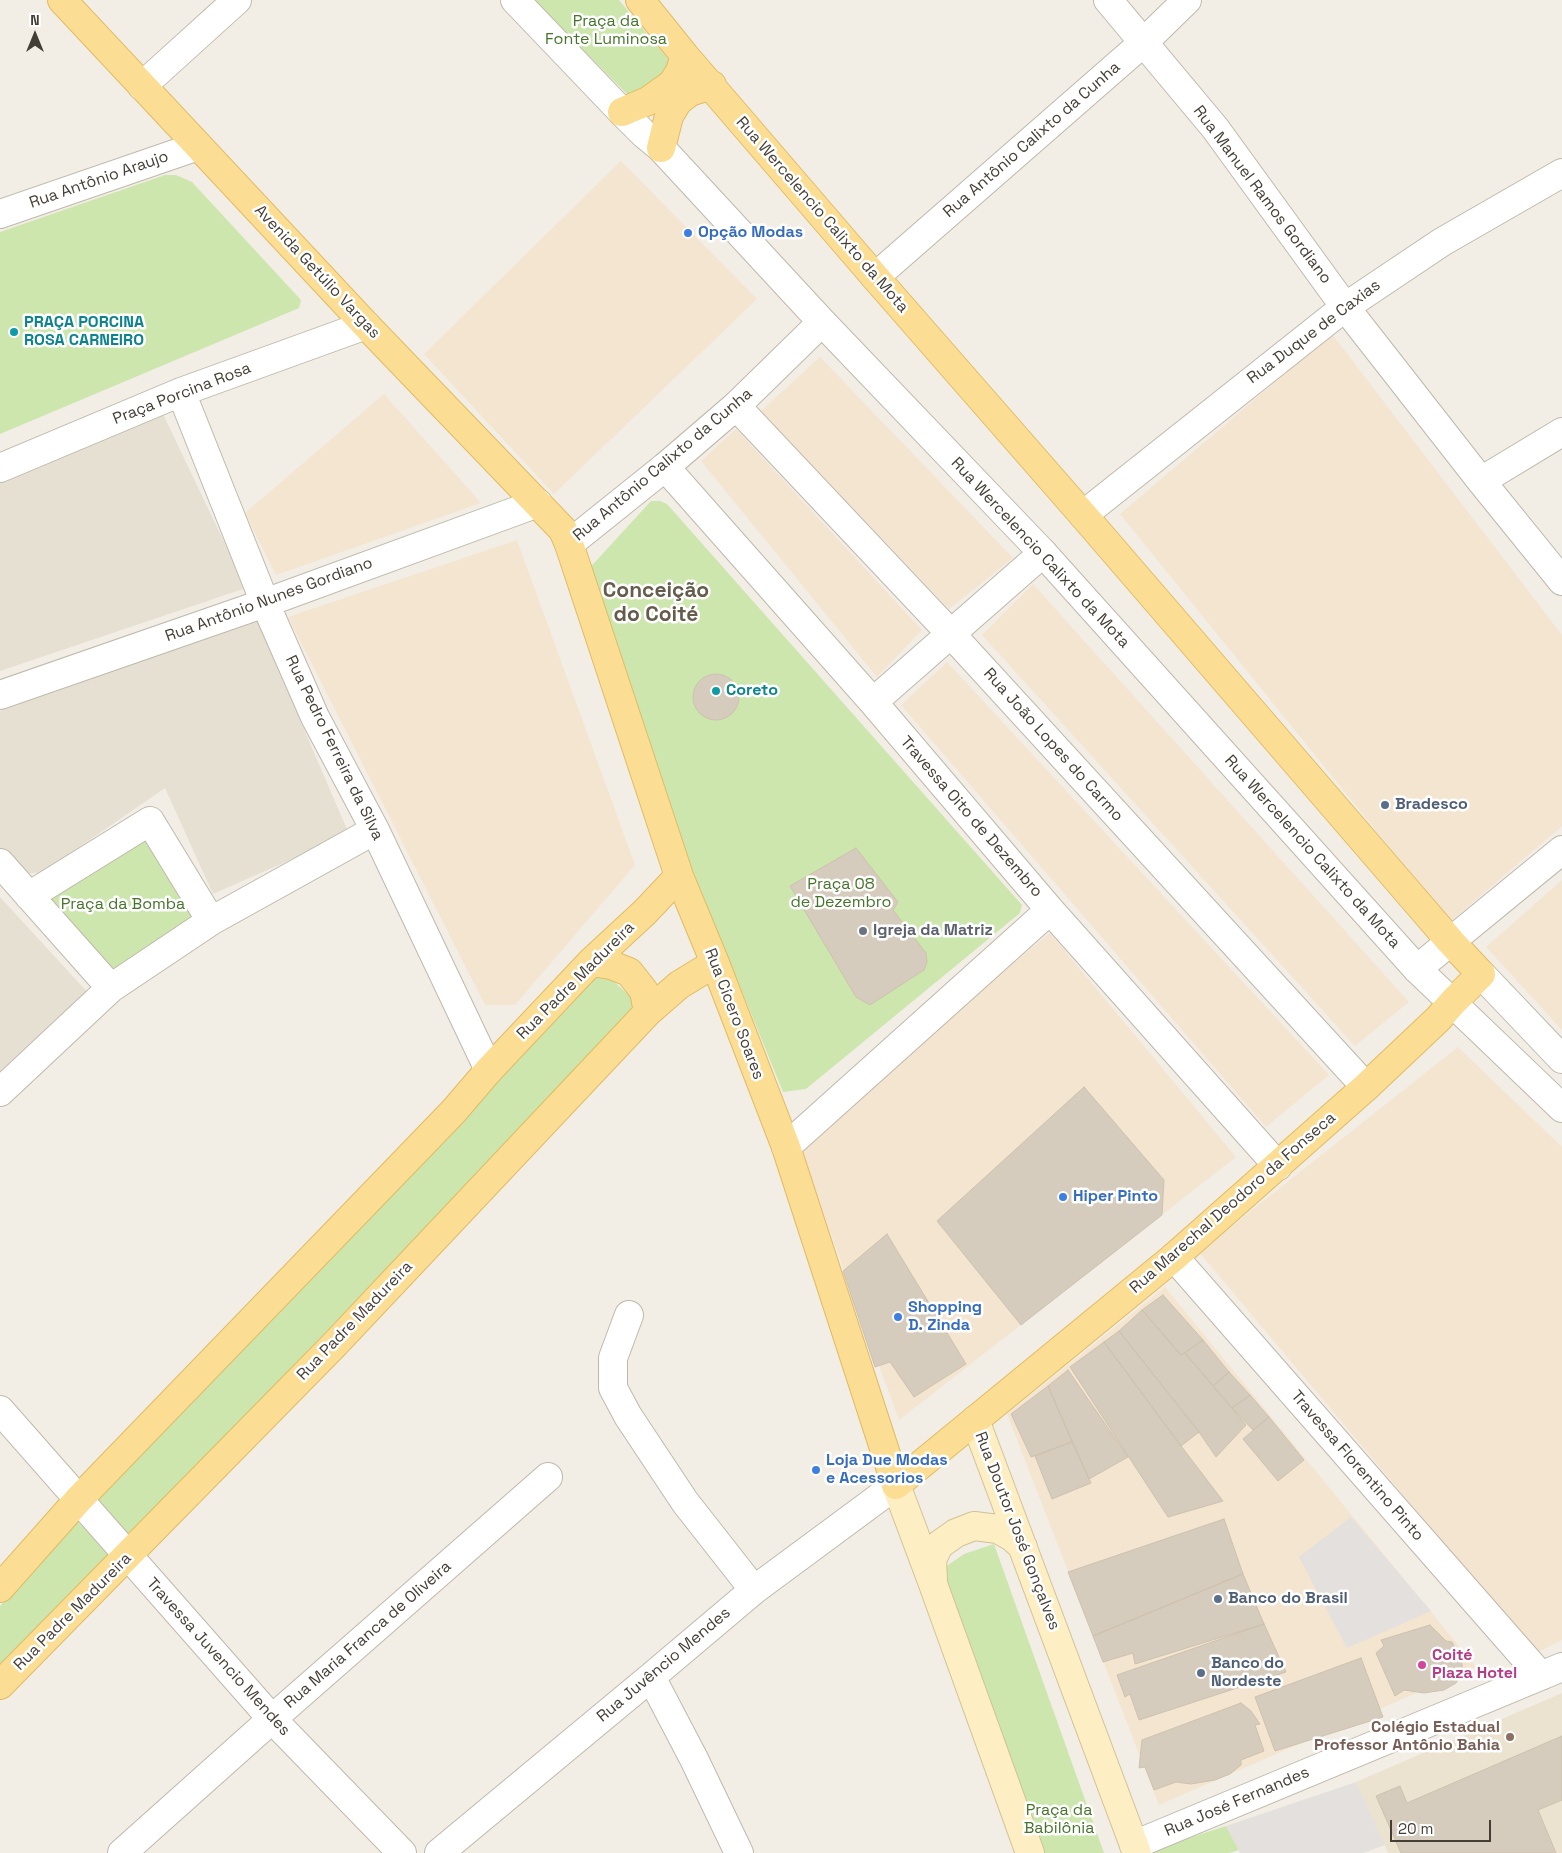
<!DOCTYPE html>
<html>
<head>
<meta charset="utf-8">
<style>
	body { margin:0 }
	#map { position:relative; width:1562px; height:1853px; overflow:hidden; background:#f2eee5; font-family:"Space Grotesk",sans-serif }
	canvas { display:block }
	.north { position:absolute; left:10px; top:10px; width:50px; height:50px; -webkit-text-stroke:4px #fff; paint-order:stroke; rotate:0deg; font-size:14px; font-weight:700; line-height:20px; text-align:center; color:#443e35 }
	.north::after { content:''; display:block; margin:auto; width:18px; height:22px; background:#443e35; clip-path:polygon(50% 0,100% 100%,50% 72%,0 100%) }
	.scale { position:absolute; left:1390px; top:1820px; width:101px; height:22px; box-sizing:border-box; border:2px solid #443e35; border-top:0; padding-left:6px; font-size:15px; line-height:18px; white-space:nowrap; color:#443e35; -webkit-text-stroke:4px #fff; paint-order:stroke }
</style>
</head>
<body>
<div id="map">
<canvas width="1562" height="1853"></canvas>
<div class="north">N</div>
<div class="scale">20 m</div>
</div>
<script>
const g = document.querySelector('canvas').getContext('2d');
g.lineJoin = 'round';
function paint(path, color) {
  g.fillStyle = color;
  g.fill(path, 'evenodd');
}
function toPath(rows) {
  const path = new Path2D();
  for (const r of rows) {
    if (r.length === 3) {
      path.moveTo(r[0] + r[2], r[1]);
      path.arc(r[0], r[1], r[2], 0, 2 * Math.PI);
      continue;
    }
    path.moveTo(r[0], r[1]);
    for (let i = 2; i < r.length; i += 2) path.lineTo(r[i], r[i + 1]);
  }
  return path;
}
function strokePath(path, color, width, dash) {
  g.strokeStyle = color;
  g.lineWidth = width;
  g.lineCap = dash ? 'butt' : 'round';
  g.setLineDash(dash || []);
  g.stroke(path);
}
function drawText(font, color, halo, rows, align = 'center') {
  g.font = font + ' "Space Grotesk",sans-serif';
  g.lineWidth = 5;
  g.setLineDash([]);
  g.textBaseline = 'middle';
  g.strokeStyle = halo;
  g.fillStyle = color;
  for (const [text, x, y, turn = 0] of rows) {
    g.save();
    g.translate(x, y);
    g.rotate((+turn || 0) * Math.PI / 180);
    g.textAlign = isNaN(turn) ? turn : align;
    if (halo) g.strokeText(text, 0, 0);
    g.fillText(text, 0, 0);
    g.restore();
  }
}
paint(toPath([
	[163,414,246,588,0,671,0,481],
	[257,620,349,834,213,894,165,788,43,872,21,874,0,848,0,711],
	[0,897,90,995,0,1078]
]), '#e6e0d3');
paint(toPath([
	[621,161,757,299,554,494,424,354],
	[1332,334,1562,635,1562,826,1450,922,1120,514],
	[820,357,1013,558,949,609,761,411],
	[384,394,481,503,276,575,245,513],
	[736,429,922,630,877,677,701,461],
	[517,540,635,865,515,1005,485,1005,288,617],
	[1033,584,1409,1002,1355,1046,982,635],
	[947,662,1329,1075,1266,1127,901,705],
	[1562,880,1562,1030,1486,947],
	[1050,933,1236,1157,899,1420,797,1142],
	[1458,1047,1562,1147,1562,1640,1536,1653,1199,1252],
	[1165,1287,1476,1667,1159,1805,1007,1414]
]), '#f4e5d0');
paint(toPath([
	[1562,1693,1562,1853,1388,1853,1356,1782]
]), '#ebe3cf');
paint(toPath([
	[533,0,619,0,673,65,667,81,630,97],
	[165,175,176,175,192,182,301,300,299,308,0,434,0,232],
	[651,501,660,501,667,504,1022,905,1020,913,806,1089,783,1092,689,861,587,584,585,573],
	[143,835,196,914,109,974,42,898],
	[602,971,639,1004,128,1539,93,1499],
	[77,1521,112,1556,0,1665,0,1606],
	[994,1544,1104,1853,1036,1853,938,1572,964,1554],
	[1226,1826,1239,1850,1229,1853,1143,1853]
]), '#cce6ae');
paint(toPath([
	[1351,1517,1431,1611,1347,1648,1299,1557],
	[1356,1782,1385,1845,1363,1853,1240,1853,1226,1826]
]), '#e3e0dd');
const building = toPath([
	[716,697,23],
	[856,848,898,902,893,910,926,953,927,962,924,970,870,1005,856,997,790,886,856,848],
	[1084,1087,1164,1180,1162,1215,1021,1325,937,1221,1084,1087],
	[887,1234,966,1364,914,1397,890,1362,875,1367,843,1271,887,1234],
	[1163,1295,1203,1340,1181,1355,1142,1310,1163,1295],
	[1142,1310,1181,1355,1185,1353,1246,1425,1216,1457,1199,1432,1119,1331,1142,1310],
	[1119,1331,1199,1432,1181,1446,1104,1342,1119,1331],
	[1203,1340,1229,1372,1213,1386,1185,1353,1203,1340],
	[1104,1342,1181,1446,1223,1501,1168,1517,1070,1367,1104,1342],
	[1068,1370,1128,1457,1089,1479,1048,1386,1068,1370],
	[1229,1372,1250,1395,1232,1408,1213,1386,1229,1372],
	[1048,1386,1072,1442,1031,1457,1011,1414,1048,1386],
	[1250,1395,1269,1417,1253,1430,1232,1408,1250,1395],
	[1269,1417,1304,1460,1278,1481,1243,1439,1269,1417],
	[1072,1442,1091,1483,1052,1499,1035,1456,1072,1442],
	[1224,1519,1243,1574,1093,1636,1068,1572,1224,1519],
	[1243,1574,1264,1624,1135,1664,1133,1653,1103,1662,1093,1636,1243,1574],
	[1264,1624,1286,1672,1139,1720,1130,1694,1125,1697,1117,1675,1264,1624],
	[1430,1625,1446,1641,1452,1642,1461,1659,1463,1671,1456,1683,1444,1690,1424,1693,1404,1690,1395,1696,1376,1653,1384,1646,1381,1640,1430,1625],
	[1361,1658,1383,1717,1275,1751,1255,1697,1361,1658],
	[1241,1703,1251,1711,1260,1724,1255,1725,1264,1751,1241,1760,1241,1765,1230,1774,1215,1780,1191,1784,1176,1782,1154,1790,1145,1767,1139,1768,1142,1740,1241,1703],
	[1562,1736,1562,1800,1538,1810,1556,1853,1401,1853,1376,1796,1400,1786,1407,1803,1562,1736]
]);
paint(building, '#d6ccbd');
strokePath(building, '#cec1ae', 1);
const minor = toPath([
	[1108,0,1215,128,1345,307,1481,481,1562,581],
	[142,86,237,0],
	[181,392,265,603,315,717,375,830,489,1070],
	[736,406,951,634,1366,1087],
	[665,467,873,702,1050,910,1278,1166],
	[0,468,181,392,366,325],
	[1481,481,1562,432],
	[0,695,265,603,538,503],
	[873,702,1043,553],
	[0,863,111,988],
	[29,896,150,821,211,921],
	[1417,969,1562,850],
	[0,1092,111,988,211,921,375,830],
	[786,1147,1050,910],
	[1174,1257,1541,1676],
	[629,1315,613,1358,613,1388,628,1416,685,1502,754,1590],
	[0,1410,272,1719,402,1853],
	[651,1677,694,1759,739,1853],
	[1134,1845,1562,1667],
	[122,1853,272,1719,548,1477],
	[439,1853,651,1677,754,1590,896,1485]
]);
const tertiary = toPath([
	[515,0,622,112,644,134,661,148,822,322,1043,553,1417,969,1562,1108],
	[0,214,198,146],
	[875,277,1144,42,1187,0],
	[1083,515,1345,307,1442,242,1562,173],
	[569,544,665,467,736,406,822,322],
	[1481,974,1562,1059]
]);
const secondary = toPath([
	[975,1420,1137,1853],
	[896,1485,933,1584,1030,1853],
	[933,1581,932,1560,939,1545,956,1533,974,1526,998,1529,1012,1537,1023,1547]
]);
const primary = toPath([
	[62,0,366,325,563,530,569,544,679,876,715,963,786,1147,896,1485,1174,1257,1366,1087,1438,1019,1453,1002,1481,974,1451,942,1083,515,875,277,685,56,640,0],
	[622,112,648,101,672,84,680,71,685,56],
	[661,148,669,116,678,101,690,92,712,85],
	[591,962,611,965,629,972,644,991,648,1012],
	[0,1588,79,1499,453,1112,489,1070,591,962,645,912,679,876],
	[0,1685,334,1345,648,1012,679,985,715,963]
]);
strokePath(minor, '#c0b8ab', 30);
strokePath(tertiary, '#c0b8ab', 30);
strokePath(secondary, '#d1c295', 30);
strokePath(primary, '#e0bb64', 30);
strokePath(minor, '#fff', 28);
strokePath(tertiary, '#fff', 28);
strokePath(secondary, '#fdefc3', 28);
strokePath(primary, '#fbde94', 28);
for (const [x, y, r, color] of [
	[688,233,5,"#3f7fe0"],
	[14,332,5,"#0f9aa8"],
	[716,691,5,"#0f9aa8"],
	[1385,805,5,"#5c6f8a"],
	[863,931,5,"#6b7280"],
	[1063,1197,5,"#3f7fe0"],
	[898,1317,5,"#3f7fe0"],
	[816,1470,5,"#3f7fe0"],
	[1218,1599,5,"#5c6f8a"],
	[1422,1665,5,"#d1479c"],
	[1201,1673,5,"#5c6f8a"],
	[1510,1737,5,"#8d6e63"]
]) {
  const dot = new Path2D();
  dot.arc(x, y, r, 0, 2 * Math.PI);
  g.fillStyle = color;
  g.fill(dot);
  strokePath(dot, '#fff', 2);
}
drawText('16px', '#46742a', '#fff', [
	["Praça da",606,22],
	["Fonte Luminosa",606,40],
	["Praça 08",841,885],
	["de Dezembro",841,903],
	["Praça da Bomba",123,905],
	["Praça da",1059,1811],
	["Babilônia",1059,1829]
]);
drawText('16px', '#443e35', '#fff', [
	["Rua Antônio Calixto da Cunha",1032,140,-41],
	["Rua Antônio Araujo",99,180,-19],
	["Rua Manuel Ramos Gordiano",1262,195,53],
	["Rua Wercelencio Calixto da Mota",822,215,49],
	["Avenida Getúlio Vargas",317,272,47],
	["Rua Duque de Caxias",1314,332,-37],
	["Praça Porcina Rosa",182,394,-21],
	["Rua Antônio Calixto da Cunha",663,465,-40],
	["Rua Wercelencio Calixto da Mota",1040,553,47],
	["Rua Antônio Nunes Gordiano",269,600,-20],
	["Rua João Lopes do Carmo",1053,745,48],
	["Rua Pedro Ferreira da Silva",334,748,64],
	["Travessa Oito de Dezembro",971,817,49],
	["Rua Wercelencio Calixto da Mota",1312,852,48],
	["Rua Padre Madureira",576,981,-45],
	["Rua Cícero Soares",734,1014,69],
	["Rua Marechal Deodoro da Fonseca",1233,1203,-41],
	["Rua Padre Madureira",355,1321,-46],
	["Travessa Florentino Pinto",1357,1466,49],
	["Rua Doutor José Gonçalves",1017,1531,69],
	["Rua Padre Madureira",73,1612,-45],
	["Rua Maria Franca de Oliveira",368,1635,-41],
	["Travessa Juvencio Mendes",218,1657,48],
	["Rua Juvêncio Mendes",664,1665,-40],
	["Rua José Fernandes",1237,1802,-23]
]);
drawText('bold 16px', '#366cbe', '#fff', [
	["Opção Modas",698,233],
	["Hiper Pinto",1073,1197],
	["Shopping",908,1308],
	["D. Zinda",908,1326],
	["Loja Due Modas",826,1461],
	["e Acessorios",826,1479]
], 'left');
drawText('bold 16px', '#0d838f', '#fff', [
	["PRAÇA PORCINA",24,323],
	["ROSA CARNEIRO",24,341],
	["Coreto",726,691]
], 'left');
drawText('bold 16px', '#4e5e75', '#fff', [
	["Bradesco",1395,805],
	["Banco do Brasil",1228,1599],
	["Banco do",1211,1664],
	["Nordeste",1211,1682]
], 'left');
drawText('bold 16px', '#5b616d', '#fff', [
	["Igreja da Matriz",873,931]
], 'left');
drawText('bold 16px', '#b23c85', '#fff', [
	["Coité",1432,1656],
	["Plaza Hotel",1432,1674]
], 'left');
drawText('bold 16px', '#785e54', '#fff', [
	["Colégio Estadual",1500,1728],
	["Professor Antônio Bahia",1500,1746]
], 'right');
drawText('bold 21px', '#665c4c', '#fff', [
	["Conceição",656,591],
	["do Coité",656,615]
]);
</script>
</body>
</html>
